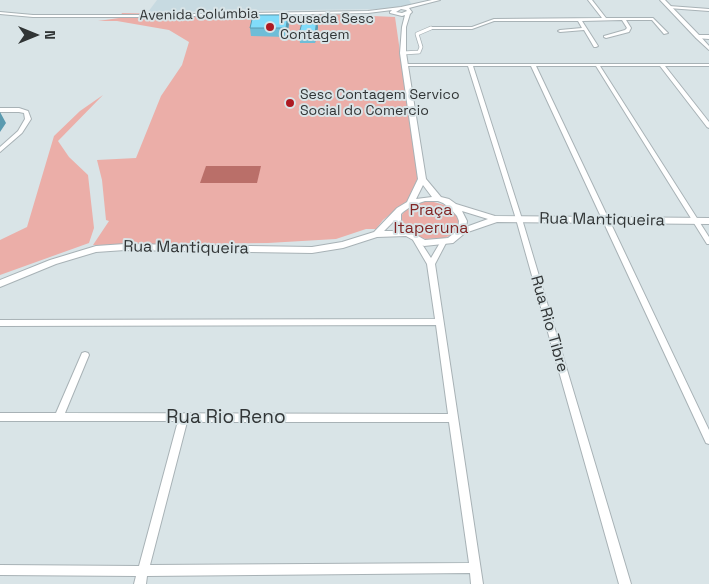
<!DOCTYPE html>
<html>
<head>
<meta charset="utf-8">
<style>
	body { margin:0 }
	#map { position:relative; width:709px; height:584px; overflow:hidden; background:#d9e4e7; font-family:"Space Grotesk",sans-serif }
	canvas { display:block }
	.north { position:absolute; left:10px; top:10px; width:50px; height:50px; -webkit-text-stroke:4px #d9e4e7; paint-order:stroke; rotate:90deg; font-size:14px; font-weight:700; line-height:20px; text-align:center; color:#313536 }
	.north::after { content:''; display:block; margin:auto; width:18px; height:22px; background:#313536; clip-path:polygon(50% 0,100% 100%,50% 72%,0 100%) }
</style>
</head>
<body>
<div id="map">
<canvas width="709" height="584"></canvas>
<div class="north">N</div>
</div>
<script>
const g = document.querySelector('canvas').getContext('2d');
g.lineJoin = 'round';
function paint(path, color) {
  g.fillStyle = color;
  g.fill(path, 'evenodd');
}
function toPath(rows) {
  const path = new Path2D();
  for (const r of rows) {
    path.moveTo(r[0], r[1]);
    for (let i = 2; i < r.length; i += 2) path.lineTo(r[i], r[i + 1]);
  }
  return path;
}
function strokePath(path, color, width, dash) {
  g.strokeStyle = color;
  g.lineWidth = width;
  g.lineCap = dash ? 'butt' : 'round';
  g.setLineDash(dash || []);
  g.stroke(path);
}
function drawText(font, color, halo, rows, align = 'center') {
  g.font = font + ' "Space Grotesk",sans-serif';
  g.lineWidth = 4;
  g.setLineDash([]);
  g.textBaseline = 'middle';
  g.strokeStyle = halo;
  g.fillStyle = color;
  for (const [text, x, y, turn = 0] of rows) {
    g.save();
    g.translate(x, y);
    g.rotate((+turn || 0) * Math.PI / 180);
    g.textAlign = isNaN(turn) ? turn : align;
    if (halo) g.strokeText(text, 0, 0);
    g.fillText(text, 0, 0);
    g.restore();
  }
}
paint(toPath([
	[157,0,409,0,412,5,384,9,148,12]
]), '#c7dae1');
paint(toPath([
	[122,13,265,16,327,14,395,17,418,177,409,200,383,220,376,229,366,229,336,239,268,243,93,245,109,221,106,220,102,180,97,160,136,158,161,96,182,65,189,42,169,30,117,21,98,21,119,18],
	[103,95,58,141,69,157,88,175,94,228,89,243,0,275,0,240,27,227,54,136,80,111],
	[430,201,448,206,455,211,459,218,459,224,452,235,444,238,426,239,417,237,405,227,402,221,402,215,406,209,412,204]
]), '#ebaea8');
paint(toPath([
	[206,166,261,166,257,183,200,183]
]), '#ba6f69');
const pedestrian = toPath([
	[403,53,419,52,421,47,417,34,431,28]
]);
const minor = toPath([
	[588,0,592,0,606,18,653,18,668,33,664,34,652,20,626,20,631,28,629,32,606,38,604,37,604,36,625,30,627,28,622,20,582,21,598,46,596,47,594,47,584,30,560,32,558,31,560,30,582,28,578,21,494,21,472,29,431,29,429,28,431,27,472,27,494,19,602,18,588,0],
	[669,6,709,9,709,11,668,8,668,6,669,6],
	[696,36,700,36,709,46,709,50,696,38,696,36],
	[402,64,709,64,709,66,665,66,709,122,709,128,707,127,660,66,600,66,709,237,709,244,707,244,596,66,536,66,709,430,709,444,706,443,531,66,473,66,522,219,631,584,619,584,516,219,468,66,402,66,402,64],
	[0,108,19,108,28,111,31,119,22,133,0,152,0,147,18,131,25,119,24,113,19,112,0,112,0,108],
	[414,238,418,238,431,258,441,241,445,241,446,243,435,264,483,584,471,584,470,573,147,576,146,584,134,584,136,576,0,575,0,565,139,566,178,421,0,421,0,413,56,413,82,353,85,352,88,353,89,355,65,413,448,414,436,325,0,326,0,320,435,319,427,264,413,240,414,238],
	[187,422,449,422,469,563,150,565,187,422]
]);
const tertiary = toPath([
	[432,0,440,0,409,8,412,12,410,14,406,27,406,53,426,179,441,197,449,199,456,204,495,216,709,218,709,224,497,222,465,233,453,243,424,246,406,236,377,237,343,248,312,253,125,250,96,252,56,264,0,287,0,280,50,260,96,246,125,244,312,247,342,242,374,232,397,208,407,202,418,179,400,53,402,27,405,15,402,16,390,13,390,12,392,10,368,13,137,17,33,17,0,14,0,12,33,15,137,15,368,11,401,7,432,0],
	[401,9,406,10,407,11,402,13,396,12,401,9],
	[423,185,432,197,416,199,423,185],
	[425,201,438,201,443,203,450,208,457,216,459,221,458,230,448,238,425,240,404,228,401,222,401,214,403,212,413,205,425,201],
	[462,211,488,219,466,227,467,221,462,211],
	[393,222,398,231,384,231,393,222],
	[660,0,665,0,699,35,709,35,709,39,696,38,660,0]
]);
strokePath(pedestrian, '#a8b2b6', 4.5);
strokePath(minor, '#a8b2b6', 2);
strokePath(tertiary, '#a8b2b6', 2);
strokePath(pedestrian, '#fff', 3);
paint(minor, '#fff');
paint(tertiary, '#fff');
paint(toPath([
	[288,15,289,23,287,37,251,36,250,28],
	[318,27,315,43,300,43,299,34]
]), '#6fbdd7');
paint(toPath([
	[288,15,289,23,287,37,286,28],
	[317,19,318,27,315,43,315,34],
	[0,112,6,123,0,132]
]), '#5a9aaf');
const building = toPath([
	[253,15,288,15,286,28,250,28,253,15],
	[303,19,317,19,315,34,299,34,303,19]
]);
paint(building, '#81dcfa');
strokePath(building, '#5a9aaf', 1);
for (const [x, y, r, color] of [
	[270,27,5,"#ad1a22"],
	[290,103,5,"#ad1a22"]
]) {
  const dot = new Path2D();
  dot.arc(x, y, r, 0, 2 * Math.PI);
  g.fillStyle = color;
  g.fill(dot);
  strokePath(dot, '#d9e4e7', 2);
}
drawText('14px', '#313536', '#d9e4e7', [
	["Avenida Colúmbia",199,15,-1]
]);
drawText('14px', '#313536', '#d9e4e7', [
	["Pousada Sesc",280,19],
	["Contagem",280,35],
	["Sesc Contagem Servico",300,95],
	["Social do Comercio",300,111]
], 'left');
drawText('16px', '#822625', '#d9e4e7', [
	["Praça",431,211],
	["Itaperuna",431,229]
]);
drawText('16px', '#313536', '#d9e4e7', [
	["Rua Mantiqueira",602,220,1],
	["Rua Mantiqueira",186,248,1],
	["Rua Rio Tibre",549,324,74]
]);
drawText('19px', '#313536', '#d9e4e7', [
	["Rua Rio Reno",226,418]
]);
</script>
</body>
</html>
